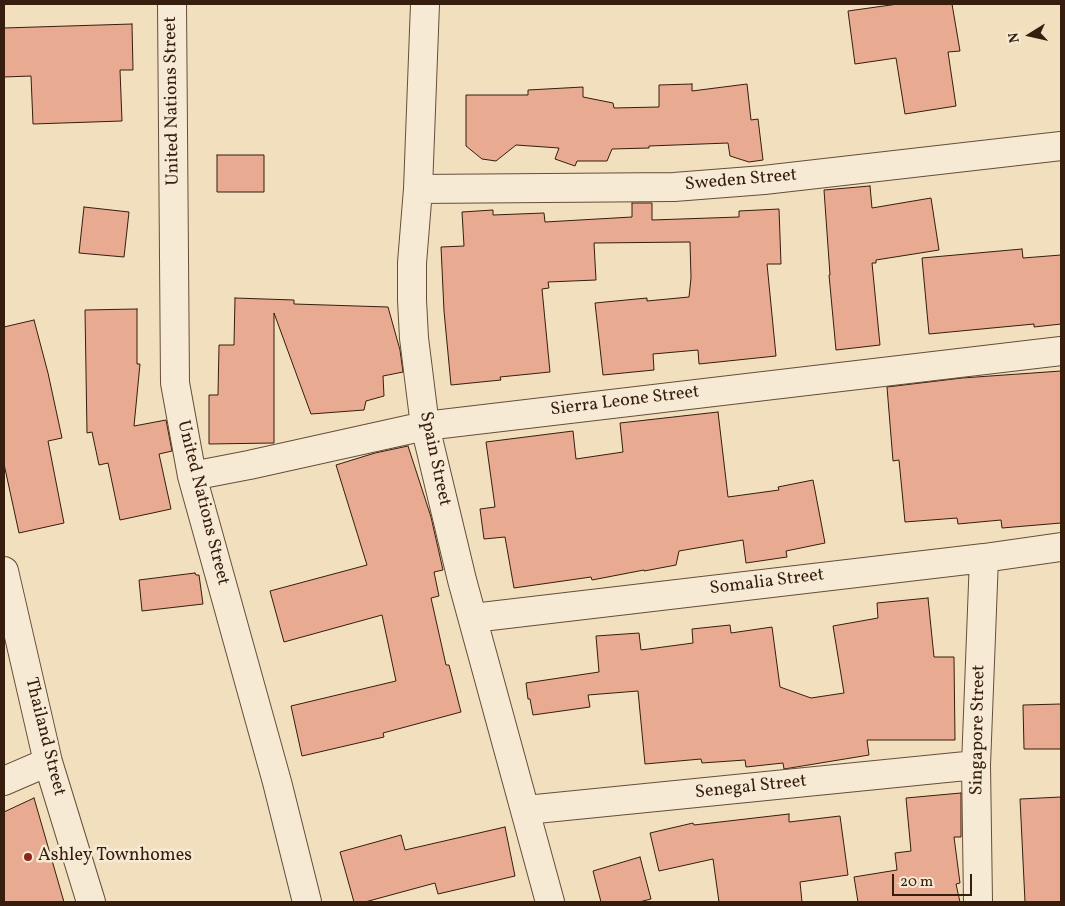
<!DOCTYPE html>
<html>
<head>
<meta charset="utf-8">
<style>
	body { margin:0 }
	#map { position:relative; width:1065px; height:906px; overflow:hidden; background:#f2dfbe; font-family:Vollkorn,serif }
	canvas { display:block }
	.frame { position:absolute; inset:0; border:5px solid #361d0d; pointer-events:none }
	.north { position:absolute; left:1005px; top:10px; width:50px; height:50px; -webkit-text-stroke:4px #f7ead5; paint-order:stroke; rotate:260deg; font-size:14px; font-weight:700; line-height:20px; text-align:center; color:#361d0d }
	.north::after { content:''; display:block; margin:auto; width:18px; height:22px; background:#361d0d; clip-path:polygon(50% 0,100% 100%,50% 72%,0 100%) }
	.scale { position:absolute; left:892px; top:874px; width:80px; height:22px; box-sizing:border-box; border:2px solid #361d0d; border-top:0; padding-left:6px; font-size:15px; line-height:18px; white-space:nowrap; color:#361d0d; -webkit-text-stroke:4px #f7ead5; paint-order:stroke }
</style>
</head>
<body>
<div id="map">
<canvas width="1065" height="906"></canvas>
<div class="frame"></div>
<div class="north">N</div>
<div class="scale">20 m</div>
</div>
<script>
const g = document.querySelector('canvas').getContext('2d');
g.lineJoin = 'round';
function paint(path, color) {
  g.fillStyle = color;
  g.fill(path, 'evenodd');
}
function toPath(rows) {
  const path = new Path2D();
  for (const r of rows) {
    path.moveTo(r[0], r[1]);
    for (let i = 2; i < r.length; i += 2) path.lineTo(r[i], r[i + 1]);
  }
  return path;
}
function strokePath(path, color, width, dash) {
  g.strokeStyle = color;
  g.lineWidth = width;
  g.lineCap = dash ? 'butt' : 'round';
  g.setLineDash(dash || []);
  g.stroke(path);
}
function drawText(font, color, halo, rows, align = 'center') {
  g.font = font + ' Vollkorn,serif';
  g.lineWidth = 5;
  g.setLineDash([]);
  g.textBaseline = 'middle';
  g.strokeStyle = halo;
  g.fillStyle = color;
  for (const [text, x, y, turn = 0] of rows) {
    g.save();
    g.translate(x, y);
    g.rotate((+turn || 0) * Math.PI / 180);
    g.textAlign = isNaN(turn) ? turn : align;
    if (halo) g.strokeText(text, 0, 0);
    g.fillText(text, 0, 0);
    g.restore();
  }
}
const building = toPath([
	[898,4,952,4,960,51,948,52,956,106,905,114,896,58,855,64,848,11,898,4],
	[132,24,133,70,120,70,122,121,33,124,31,76,4,77,4,28,132,24],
	[692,84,692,91,747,84,751,120,758,119,763,160,749,162,730,156,728,143,649,146,649,148,612,149,607,161,577,161,575,166,555,159,559,148,516,145,496,161,482,159,466,146,466,95,528,95,528,90,583,87,583,97,613,103,614,108,659,107,659,85,692,84],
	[217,155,264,155,264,192,217,192,217,155],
	[870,186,872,208,931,198,939,250,876,260,876,263,872,263,880,345,836,350,829,275,830,275,824,190,870,186],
	[632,203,652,203,652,220,739,217,739,211,779,209,781,264,767,264,776,356,699,364,698,350,653,354,654,370,603,375,595,303,647,298,647,301,689,297,691,278,690,242,594,243,596,280,548,282,549,288,542,289,550,372,500,377,501,380,451,385,444,311,441,247,464,246,462,212,493,210,493,215,544,213,545,222,632,217,632,203],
	[84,207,129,212,124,257,79,253,84,207],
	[1022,249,1023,258,1061,255,1061,324,1034,327,1034,324,929,334,922,258,1022,249],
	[235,298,294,300,294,304,388,307,400,350,403,372,383,376,384,396,366,401,364,410,311,414,274,313,274,443,209,444,209,395,218,395,219,345,234,345,235,298],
	[137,309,137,364,140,364,134,426,166,420,172,451,159,454,171,509,120,520,108,463,99,465,92,432,87,433,85,310,137,309],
	[34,320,48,373,62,438,48,441,64,523,19,533,4,464,4,327,34,320],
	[1061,371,1061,523,1002,528,1001,520,958,524,957,518,905,522,899,460,893,461,887,387,962,378,1061,371],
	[718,412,728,497,779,490,778,487,813,480,825,543,786,551,787,557,746,563,743,540,679,551,676,565,644,571,644,570,592,580,591,577,514,588,505,537,484,539,480,509,495,507,486,442,573,431,576,459,623,452,620,423,718,412],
	[408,446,431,517,443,570,434,572,439,596,431,598,446,665,449,665,461,712,383,733,384,737,302,756,291,706,396,681,382,615,284,642,270,591,367,565,336,465,375,453,408,446],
	[195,573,196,575,199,575,203,604,142,611,139,580,195,573],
	[928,598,934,657,954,657,955,740,867,740,869,755,784,769,783,763,746,767,745,760,702,763,701,759,645,764,638,691,588,695,590,707,533,715,530,699,528,699,526,683,599,672,596,636,639,633,641,650,693,643,692,629,730,625,731,633,772,627,780,687,811,698,844,693,833,626,878,618,877,603,928,598],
	[1061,704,1061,749,1024,749,1023,705,1061,704],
	[961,793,961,837,954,837,960,883,956,884,960,902,858,902,854,877,897,870,895,853,911,851,906,798,961,793],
	[1061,797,1061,902,1025,902,1020,799,1061,797],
	[34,798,64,902,4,902,4,812,34,798],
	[789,814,789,822,840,816,848,875,800,882,802,902,719,902,713,859,659,871,650,833,693,823,694,825,789,814],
	[505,827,515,876,438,894,435,883,365,902,354,902,340,852,401,835,405,850,505,827],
	[640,857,651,899,639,902,601,902,593,871,640,857]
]);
paint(building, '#e8aa90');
strokePath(building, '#361d0d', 1);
const minor = toPath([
	[172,4,175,383,192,476,277,782,307,902],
	[425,4,418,189,412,263,412,300,414,338,425,426,462,580,550,902],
	[418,189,674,187,764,180,1061,146],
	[192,476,249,465,425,426,1061,351],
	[4,571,48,762,91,902],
	[473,618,984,558,1061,547],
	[4,781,48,762],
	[526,810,976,765],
	[978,902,976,765,984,558]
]);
strokePath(minor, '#654e39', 30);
strokePath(minor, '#f7ead5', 28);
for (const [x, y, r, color] of [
	[28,857,5,"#8f2418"]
]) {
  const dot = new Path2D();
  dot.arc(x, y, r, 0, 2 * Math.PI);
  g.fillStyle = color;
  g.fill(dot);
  strokePath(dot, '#f7ead5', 2);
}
drawText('18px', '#361d0d', '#f7ead5', [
	["United Nations Street",173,101,-91],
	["Sweden Street",741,181,-5],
	["Sierra Leone Street",625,402,-7],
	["Spain Street",434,459,78],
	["United Nations Street",202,503,76],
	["Somalia Street",767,583,-7],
	["Singapore Street",979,730,-89],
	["Thailand Street",44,737,76],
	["Senegal Street",751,788,-6]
]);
drawText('18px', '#361d0d', '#f7ead5', [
	["Ashley Townhomes",38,857]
], 'left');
</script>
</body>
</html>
